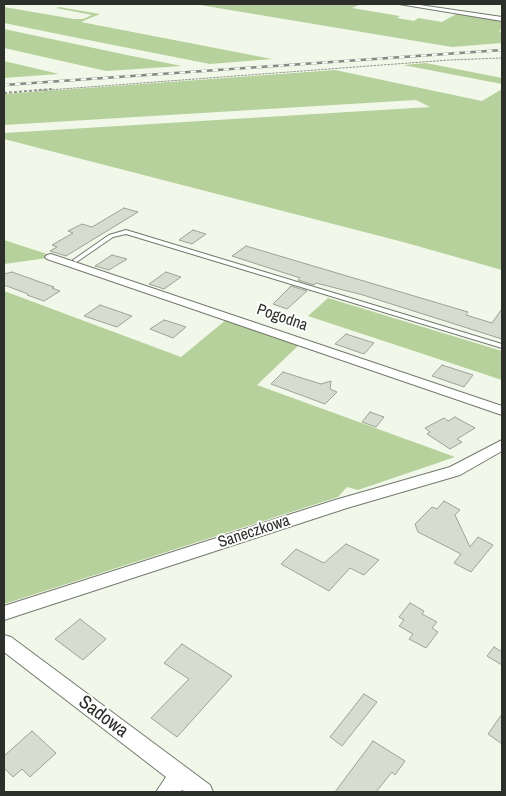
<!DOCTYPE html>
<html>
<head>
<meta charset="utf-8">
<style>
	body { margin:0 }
	#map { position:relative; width:506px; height:796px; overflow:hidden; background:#f1f8ea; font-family:"Archivo Narrow",sans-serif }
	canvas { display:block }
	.frame { position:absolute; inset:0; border:5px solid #2c2f2a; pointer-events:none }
</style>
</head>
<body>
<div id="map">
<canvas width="506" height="796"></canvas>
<div class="frame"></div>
</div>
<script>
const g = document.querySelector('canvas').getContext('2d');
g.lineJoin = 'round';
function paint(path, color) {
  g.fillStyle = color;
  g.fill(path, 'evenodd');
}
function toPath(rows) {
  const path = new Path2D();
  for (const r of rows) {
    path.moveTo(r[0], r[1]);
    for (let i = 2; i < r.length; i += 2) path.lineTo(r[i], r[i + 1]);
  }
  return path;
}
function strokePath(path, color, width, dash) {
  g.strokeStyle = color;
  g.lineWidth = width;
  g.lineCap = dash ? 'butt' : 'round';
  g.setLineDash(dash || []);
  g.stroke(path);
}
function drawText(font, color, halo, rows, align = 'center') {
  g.font = font + ' "Archivo Narrow",sans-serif';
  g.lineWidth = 4;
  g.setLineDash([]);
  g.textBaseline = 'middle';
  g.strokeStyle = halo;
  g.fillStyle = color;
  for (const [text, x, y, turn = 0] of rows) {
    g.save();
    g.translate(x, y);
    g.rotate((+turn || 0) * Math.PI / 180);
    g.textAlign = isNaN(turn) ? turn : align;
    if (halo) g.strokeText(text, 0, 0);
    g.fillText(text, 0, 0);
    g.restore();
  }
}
paint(toPath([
	[194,4,361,4,352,8,400,16,397,18,414,21,418,18,442,22,458,13,502,20,502,29,499,31,502,32,502,43,452,47],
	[4,7,74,19,83,19,92,15,56,8,59,7,100,14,81,22,272,59,210,64,83,39,4,23],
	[4,29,127,55,182,66,106,71,4,48],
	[4,61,59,74,4,78],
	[426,63,502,78,502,84,403,65],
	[335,70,482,101,502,89,502,270,403,242,4,139,4,133,430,107,416,100,4,125,4,94],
	[4,240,50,255,48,258,4,264],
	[4,291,181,357,227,319,300,344,257,385,455,457,358,490,347,487,338,497,4,604],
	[328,298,502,351,502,380,308,316]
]), '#b6d19b');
const building = toPath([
	[124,208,138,212,66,256,50,251,57,247,52,245,73,233,68,231,82,224,92,227,124,208],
	[193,230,206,234,192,244,179,240,193,230],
	[246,246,468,312,466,315,492,323,502,309,502,339,363,295,316,283,314,285,298,280,300,278,232,256,246,246],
	[112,255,127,259,109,270,95,266,112,255],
	[12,272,54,287,52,288,60,291,44,301,27,295,28,294,4,285,4,274,12,272],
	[166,272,181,277,164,289,149,284,166,272],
	[291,286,307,291,287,309,273,304,291,286],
	[100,305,132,316,117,327,84,316,100,305],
	[164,320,171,322,186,327,173,338,150,329,164,320],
	[346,334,374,343,364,354,335,344,346,334],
	[442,365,473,375,464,387,432,376,442,365],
	[283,372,321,384,331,381,330,389,337,392,325,404,271,384,283,372],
	[370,412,384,417,376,427,362,422,370,412],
	[455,417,475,428,457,439,462,442,450,449,427,434,430,432,425,428,444,418,448,421,455,417],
	[444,501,460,510,455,515,470,547,478,537,493,545,471,572,454,563,461,554,418,532,415,524,432,507,437,509,444,501],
	[346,544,379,560,364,575,350,568,329,591,281,564,296,549,324,563,346,544],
	[410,603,424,611,422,614,437,622,432,628,438,632,426,648,409,639,413,634,399,626,404,620,399,617,410,603],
	[80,619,106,639,83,660,55,639,80,619],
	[182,644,232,676,177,737,151,718,189,679,164,663,182,644],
	[494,647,502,652,502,665,487,656,494,647],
	[364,694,377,702,342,746,330,737,364,694],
	[502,714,502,744,488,734,502,714],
	[32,731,56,753,30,777,22,769,13,777,4,768,4,756,32,731],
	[373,741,405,761,395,775,392,772,376,792,335,792,373,741]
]);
paint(building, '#d6ddd0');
strokePath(building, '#9ca295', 1);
const lane = toPath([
	[126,230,502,344,502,348,126,234,113,237,78,261,76,262,73,260,109,235,126,230]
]);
const street = toPath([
	[399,4,413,4,502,17,502,21,399,4],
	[51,254,502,406,502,415,47,259,45,257,47,255,51,254],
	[502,440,502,451,460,475,347,508,4,620,4,606,335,500,450,467,502,440],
	[4,635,11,637,210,785,213,792,186,792,182,790,180,792,156,792,166,777,4,652,4,635]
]);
strokePath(lane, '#73796c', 2);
strokePath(street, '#73796c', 2);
strokePath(toPath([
	[35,91,449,60,502,58]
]), '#91968d', 1, [2.5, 1]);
strokePath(toPath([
	[4,93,52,89]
]), '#91968d', 2, [3, 2]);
paint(lane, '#fff');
paint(street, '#fff');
const rail = toPath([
	[4,85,502,50]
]);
strokePath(rail, '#868b82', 2.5);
strokePath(rail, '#fff', 2, [5.5]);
drawText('16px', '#2c2f2a', '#fff', [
	["Pogodna",282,318,19],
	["Saneczkowa",254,532,-18]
]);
drawText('19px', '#2c2f2a', '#fff', [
	["Sadowa",103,717,37]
]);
</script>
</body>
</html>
